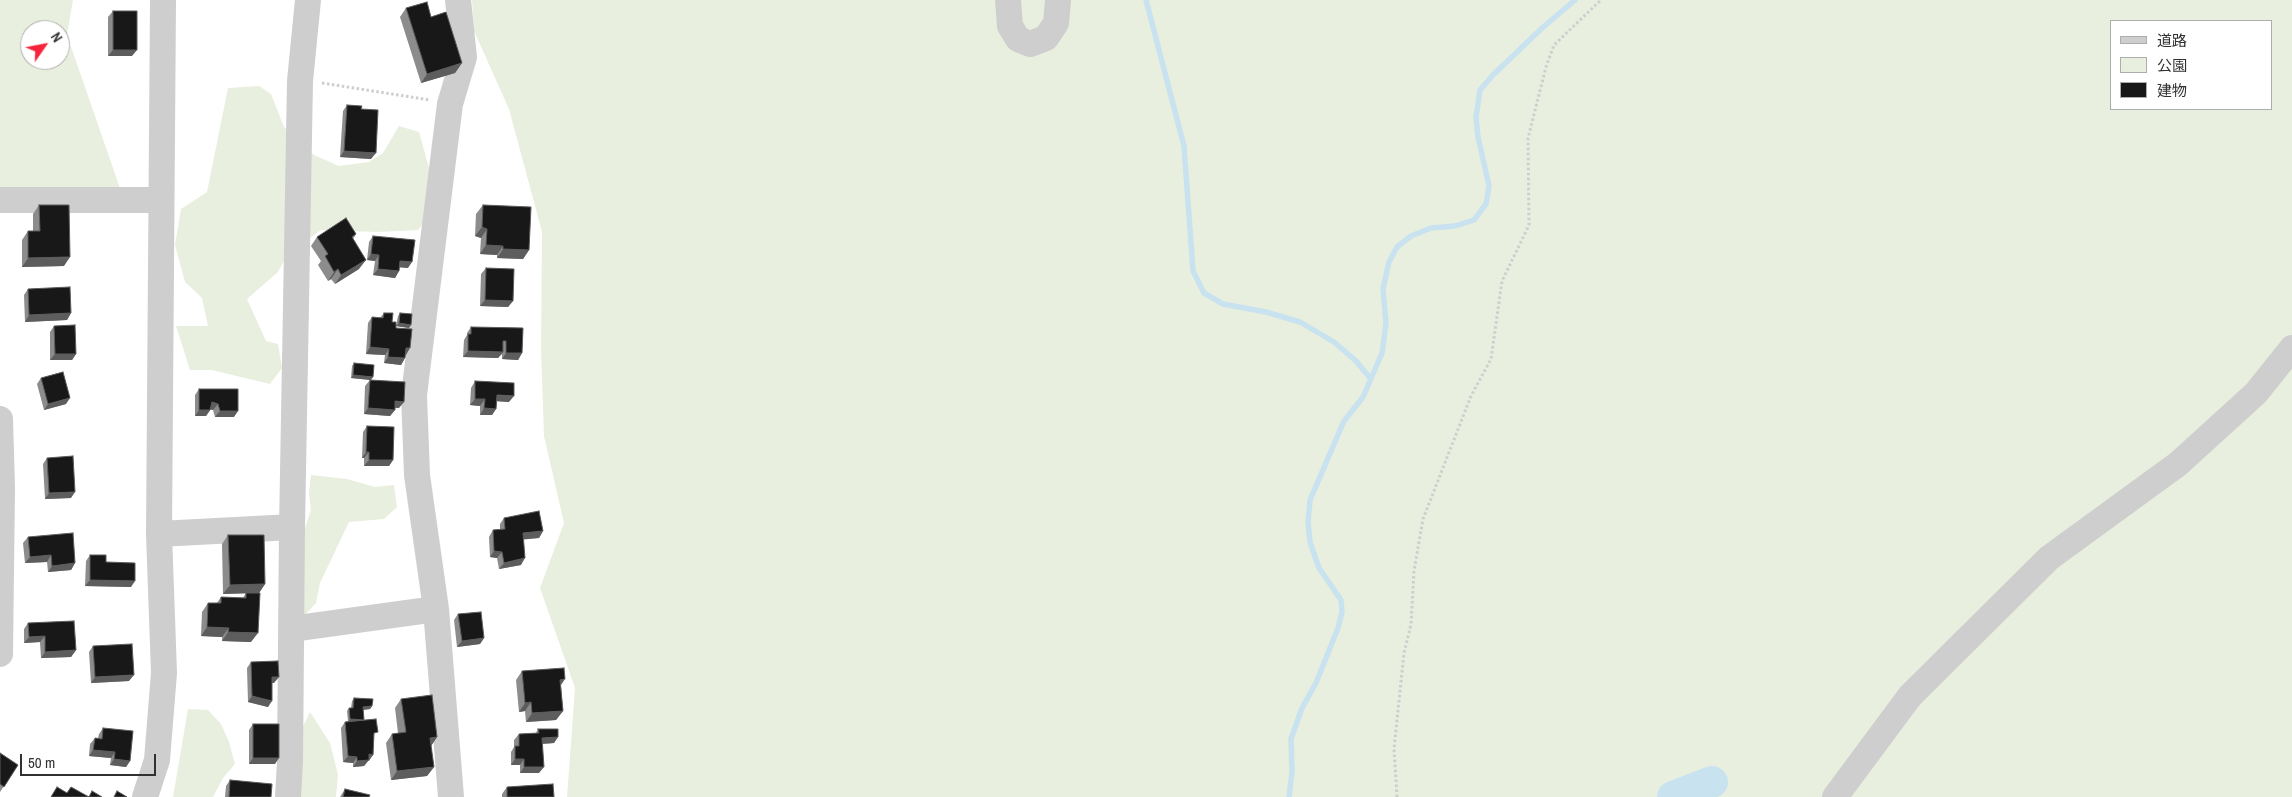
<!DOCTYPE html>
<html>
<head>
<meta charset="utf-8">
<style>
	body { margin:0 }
	#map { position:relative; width:2292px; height:797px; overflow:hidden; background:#fff; font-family:"Archivo Narrow","Noto Sans JP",sans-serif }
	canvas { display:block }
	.legend { position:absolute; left:2110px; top:20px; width:162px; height:90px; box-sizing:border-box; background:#fff; border:1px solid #adadad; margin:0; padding:6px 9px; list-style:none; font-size:15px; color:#313131 }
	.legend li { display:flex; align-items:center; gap:10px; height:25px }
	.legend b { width:25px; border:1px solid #adadad }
	.north { position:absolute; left:20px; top:20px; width:50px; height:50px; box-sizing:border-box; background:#fff; border:1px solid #adadad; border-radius:50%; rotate:57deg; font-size:14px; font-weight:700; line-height:20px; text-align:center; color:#313131 }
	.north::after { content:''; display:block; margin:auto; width:18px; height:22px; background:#f6253c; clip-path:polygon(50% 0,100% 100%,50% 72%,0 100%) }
	.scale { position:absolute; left:20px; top:754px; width:136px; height:22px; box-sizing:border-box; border:2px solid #313131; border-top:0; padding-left:6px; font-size:15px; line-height:18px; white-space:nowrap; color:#313131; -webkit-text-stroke:4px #fff; paint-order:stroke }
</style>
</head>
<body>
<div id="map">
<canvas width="2292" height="797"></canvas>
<ul class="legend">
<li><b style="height:6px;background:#cecece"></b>道路</li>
<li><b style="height:14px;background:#e8efde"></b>公園</li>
<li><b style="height:14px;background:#181818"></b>建物</li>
</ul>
<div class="north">N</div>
<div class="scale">50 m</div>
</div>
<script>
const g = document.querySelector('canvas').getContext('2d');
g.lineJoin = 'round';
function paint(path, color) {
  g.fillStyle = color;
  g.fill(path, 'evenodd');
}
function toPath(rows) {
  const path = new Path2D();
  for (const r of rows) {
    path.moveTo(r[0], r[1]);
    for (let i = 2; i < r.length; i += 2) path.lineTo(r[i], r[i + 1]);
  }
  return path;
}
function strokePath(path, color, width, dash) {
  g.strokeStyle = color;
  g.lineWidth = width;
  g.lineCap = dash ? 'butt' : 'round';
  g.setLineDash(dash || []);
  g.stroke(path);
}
paint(toPath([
	[0,0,73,0,67,35,124,200,0,203],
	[30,30,60,30,60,60,30,60],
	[472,0,2292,0,2292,797,567,797,575,688,540,588,564,523,544,436,541,349,542,232,509,109,474,31],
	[2111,21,2271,21,2271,109,2111,109],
	[259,86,271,94,284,127,314,155,339,166,369,162,383,153,399,126,419,132,434,186,429,216,418,230,377,232,321,230,287,255,278,272,247,299,266,341,278,344,282,368,270,384,212,370,190,370,176,326,208,326,202,298,185,282,175,245,181,209,207,192,228,88],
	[311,475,347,479,375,487,394,485,397,507,384,519,349,522,320,583,316,603,304,616,301,573,304,531,311,510,309,493],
	[188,709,208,710,221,724,229,742,235,764,223,778,213,797,173,797],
	[310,712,330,743,338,775,336,797,298,797,296,741]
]), '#e8efde');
strokePath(toPath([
	[1146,0,1184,146,1193,271,1204,293,1223,304,1266,312,1300,322,1334,342,1356,361,1370,378],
	[1289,797,1292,771,1291,739,1302,708,1316,683,1338,628,1342,612,1341,600,1319,568,1310,542,1308,522,1310,500,1344,421,1363,397,1382,353,1386,323,1383,289,1389,262,1397,247,1411,236,1431,228,1455,226,1474,220,1486,204,1489,186,1478,137,1476,117,1480,90,1493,75,1541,29,1575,0]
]), '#c9e2f0', 5.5);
strokePath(toPath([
	[1673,797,1712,782]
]), '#c9e2f0', 32);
strokePath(toPath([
	[322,83,430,100],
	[1397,797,1394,749,1404,653,1411,624,1414,571,1423,519,1471,396,1491,359,1502,281,1529,225,1528,138,1546,67,1554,45,1601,0]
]), '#cecece', 3, [2.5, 2.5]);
strokePath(toPath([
	[1008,0,1010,26,1018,39,1030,44,1046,38,1056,23,1058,0],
	[0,200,160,200],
	[0,419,2,488,0,654],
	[159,534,292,527],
	[291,629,436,609],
	[145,797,157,760,164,673,159,534,163,0],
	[288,797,290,762,292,527,300,81,308,0],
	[451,797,436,609,417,475,414,395,450,104,464,57,458,0],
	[1835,797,1910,696,2049,558,2178,464,2256,393,2292,348]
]), '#cecece', 26);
paint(toPath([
	[406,8,431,17,462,63,455,73,421,83,400,17],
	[113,11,132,56,108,56,108,17],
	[347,105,361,109,371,159,340,157,343,111],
	[39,205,64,266,22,267,22,240,28,231,33,231,33,214],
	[483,205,529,250,523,259,497,258,497,255,480,254,481,238,475,236,476,214],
	[356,234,353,239,359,269,335,284,331,279,328,281,318,265,321,261,311,246,317,237],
	[373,236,408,268,399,267,399,271,395,278,373,275,375,261,367,260,369,242],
	[486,268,513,301,508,307,480,306,481,274],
	[28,289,71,313,67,320,25,322,24,295],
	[384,313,396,328,406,355,405,355,405,358,401,365,384,363,385,355,366,354,368,323,372,317,380,318],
	[400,313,409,328,396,326,398,316],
	[54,326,76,354,72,360,50,360,50,332],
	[471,327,523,328,522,353,518,360,502,359,502,354,498,358,463,357,464,340,467,335,467,333],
	[354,363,371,380,351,378,352,366],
	[41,378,66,404,44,410,37,384],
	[370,380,399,408,395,408,395,410,390,416,364,414,365,386],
	[475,381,509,402,497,401,496,409,492,415,480,415,480,406,470,405,471,388],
	[199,389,234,417,215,417,213,410,211,409,206,416,195,416,195,395],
	[367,426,393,460,389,466,364,466,364,458,362,458,363,432],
	[47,458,71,498,45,499,43,464],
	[504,518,543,531,539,538,523,539,521,565,499,569,497,558,490,557,489,537,493,530,500,529,500,524],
	[228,535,265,584,259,593,249,593,251,642,222,641,222,637,201,636,202,612,208,603,217,603,221,597,243,598,246,593,223,594,222,544],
	[28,537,75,563,71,570,48,572,47,562,25,563,23,543],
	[90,555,106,562,131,587,85,586,86,561],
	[458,614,484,638,480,644,457,647,454,620],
	[28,623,76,650,71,657,41,658,40,642,24,643,24,629],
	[93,646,129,681,91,683,89,652],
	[251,662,274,683,272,683,268,707,248,702,247,668],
	[522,671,561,685,563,711,556,720,526,722,525,711,519,712,516,680],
	[354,698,372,706,370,709,363,710,364,720,374,737,373,755,369,761,368,761,364,766,353,767,353,763,343,762,341,728,345,722,348,721,347,711,349,708,351,708,352,701],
	[401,699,437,737,431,746,434,767,427,776,391,780,386,743,392,734,398,733,395,708],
	[253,724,275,764,249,764,249,730],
	[103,728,130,761,126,767,110,765,111,758,89,756,90,744,95,738,98,738,99,734],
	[538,729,558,737,554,743,543,744,539,773,520,773,520,765,511,765,511,752,514,747,514,740,519,734,536,733],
	[0,753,18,765,0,792],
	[230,780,271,797,225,797,226,786],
	[507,787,554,797,502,797,502,794],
	[345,789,369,797,340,797]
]), '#8c8c8c');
paint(toPath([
	[113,50,137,50,132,56,108,56],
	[462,63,455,73,421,83,427,74],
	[344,151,376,153,371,159,340,157],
	[482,227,487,229,481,238,475,236],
	[486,245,503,246,497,255,480,254],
	[503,249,529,250,523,259,497,258],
	[371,254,379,255,375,261,367,260],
	[70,257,64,266,22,267,28,258],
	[366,260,359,269,335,284,341,275],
	[400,261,412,262,408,268,396,267],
	[338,269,331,279,328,281,334,272],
	[378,269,399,271,395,278,373,275],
	[485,300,513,301,508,307,480,306],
	[71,313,67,320,25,322,29,315],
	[399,323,411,325,409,328,396,326],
	[370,347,389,349,385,355,366,354],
	[406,348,410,348,406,355,401,354],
	[468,351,503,352,498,358,463,357],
	[506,353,522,353,518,360,502,359],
	[55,354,76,354,72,360,50,360],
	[388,357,405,358,401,365,384,363],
	[353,375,373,377,371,380,351,378],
	[497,395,514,396,509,402,493,401],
	[70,398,66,404,44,410,48,404],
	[475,399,485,399,480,406,470,405],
	[395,401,404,402,399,408,391,407],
	[212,402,218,404,213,410,208,409],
	[368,408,395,410,390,416,364,414],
	[484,408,496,409,492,415,480,415],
	[199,410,210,410,206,416,195,416],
	[220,411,238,411,234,417,215,417],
	[366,452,369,452,364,458,362,458],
	[369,460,393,460,389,466,364,466],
	[75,492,71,498,45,499,49,493],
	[543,531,539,538,518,540,523,533],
	[494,551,502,552,497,558,490,557],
	[51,555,47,562,25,563,30,557],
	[525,558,521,565,499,569,504,563],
	[75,563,71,570,48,572,52,566],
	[90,580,135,581,131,587,85,586],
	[265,584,259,593,223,594,230,585],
	[207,627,229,628,222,637,201,636],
	[228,632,258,633,251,642,222,641],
	[45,636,40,642,24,643,29,637],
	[484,638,480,644,457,647,462,641],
	[76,650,71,657,41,658,45,652],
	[134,675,129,681,91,683,95,677],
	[272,677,279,677,274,683,267,683],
	[565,679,559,688,560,680],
	[252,696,272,701,268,707,248,702],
	[531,702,525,711,519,712,525,703],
	[372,706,370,709,361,710,363,707],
	[563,711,556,720,526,722,532,713],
	[350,719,364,720,348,722],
	[437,737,431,746,430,738],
	[558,737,554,743,538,744,542,738],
	[93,750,115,752,111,758,89,756],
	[369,754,373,755,364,766,353,767,357,761],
	[348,756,357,757,353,763,343,762],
	[253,758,279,758,275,764,249,764],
	[114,759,130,761,126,767,110,765],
	[515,759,524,759,520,765,511,765],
	[434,767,427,776,391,780,397,771],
	[524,767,544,767,539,773,520,773]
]), '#5d5d5d');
const building = toPath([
	[427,2,431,17,446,12,462,63,427,74,406,8,427,2],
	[113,11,137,11,137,50,113,50,113,11],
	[347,105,362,106,361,109,378,110,376,153,344,151,347,105],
	[39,205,69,205,70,257,28,258,28,231,40,231,39,205],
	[483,205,531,207,529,250,503,249,503,246,486,245,487,229,482,227,483,205],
	[346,218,356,234,352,237,366,260,341,275,338,269,334,272,325,256,328,254,317,237,346,218],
	[373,236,415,240,412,262,400,261,399,271,378,269,379,255,371,254,373,236],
	[486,268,514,269,513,301,485,300,486,268],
	[70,287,71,313,29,315,28,289,70,287],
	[384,313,393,313,392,322,396,322,396,328,412,329,410,348,406,348,405,358,388,357,389,349,370,347,372,317,383,318,384,313],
	[400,313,412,314,411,325,399,323,400,313],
	[75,325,76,354,55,354,54,326,75,325],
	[471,327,523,328,522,353,506,353,506,341,503,341,503,352,468,351,468,334,471,334,471,327],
	[354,363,374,365,373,377,353,375,354,363],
	[63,372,70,398,48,404,41,378,63,372],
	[370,380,405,382,404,402,395,401,395,410,368,408,370,380],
	[475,381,514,383,514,396,497,395,496,409,484,408,485,399,475,399,475,381],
	[199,389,238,389,238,411,220,411,218,404,212,402,210,410,199,410,199,389],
	[367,426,394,427,393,460,369,460,369,452,366,452,367,426],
	[73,456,75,492,49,493,47,458,73,456],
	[539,511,543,531,523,533,525,558,504,563,502,552,494,551,493,530,505,529,504,518,539,511],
	[73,533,75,563,52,566,51,555,30,557,28,537,73,533],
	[228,535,264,535,265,584,230,585,228,535],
	[90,555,106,555,106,562,135,563,135,581,90,580,90,555],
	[246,593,260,593,258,633,228,632,229,628,207,627,208,603,221,603,221,597,246,598,246,593],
	[481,612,484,638,462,641,458,614,481,612],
	[74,621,76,650,45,652,45,636,29,637,28,623,74,621],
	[132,644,134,675,95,677,93,646,132,644],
	[278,661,279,677,272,677,272,701,252,696,251,662,278,661],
	[564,668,565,679,560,680,563,711,532,713,531,702,525,703,522,671,564,668],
	[432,695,437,737,430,738,434,767,397,771,392,734,406,732,401,699,432,695],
	[354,698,373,699,372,706,363,707,364,720,350,719,349,708,353,708,354,698],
	[376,719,378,732,374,733,373,755,369,754,369,760,357,761,357,757,348,756,345,722,376,719],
	[253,724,279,724,279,758,253,758,253,724],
	[103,728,133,731,130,761,114,759,115,752,93,750,95,738,102,739,103,728],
	[538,729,558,729,558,737,542,738,544,767,524,767,524,759,515,759,515,746,519,746,519,734,539,733,538,729],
	[0,753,18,765,4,787,0,784,0,753],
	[230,780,272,784,271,797,229,797,230,780],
	[553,784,554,797,507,797,507,787,553,784],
	[57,787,67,793,71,787,89,797,51,797,57,787],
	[345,789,370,795,369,797,343,797,345,789],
	[92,791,102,797,89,797,92,791],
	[117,791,127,797,114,797,117,791]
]);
paint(building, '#181818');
strokePath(building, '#5d5d5d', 1);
</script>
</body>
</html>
